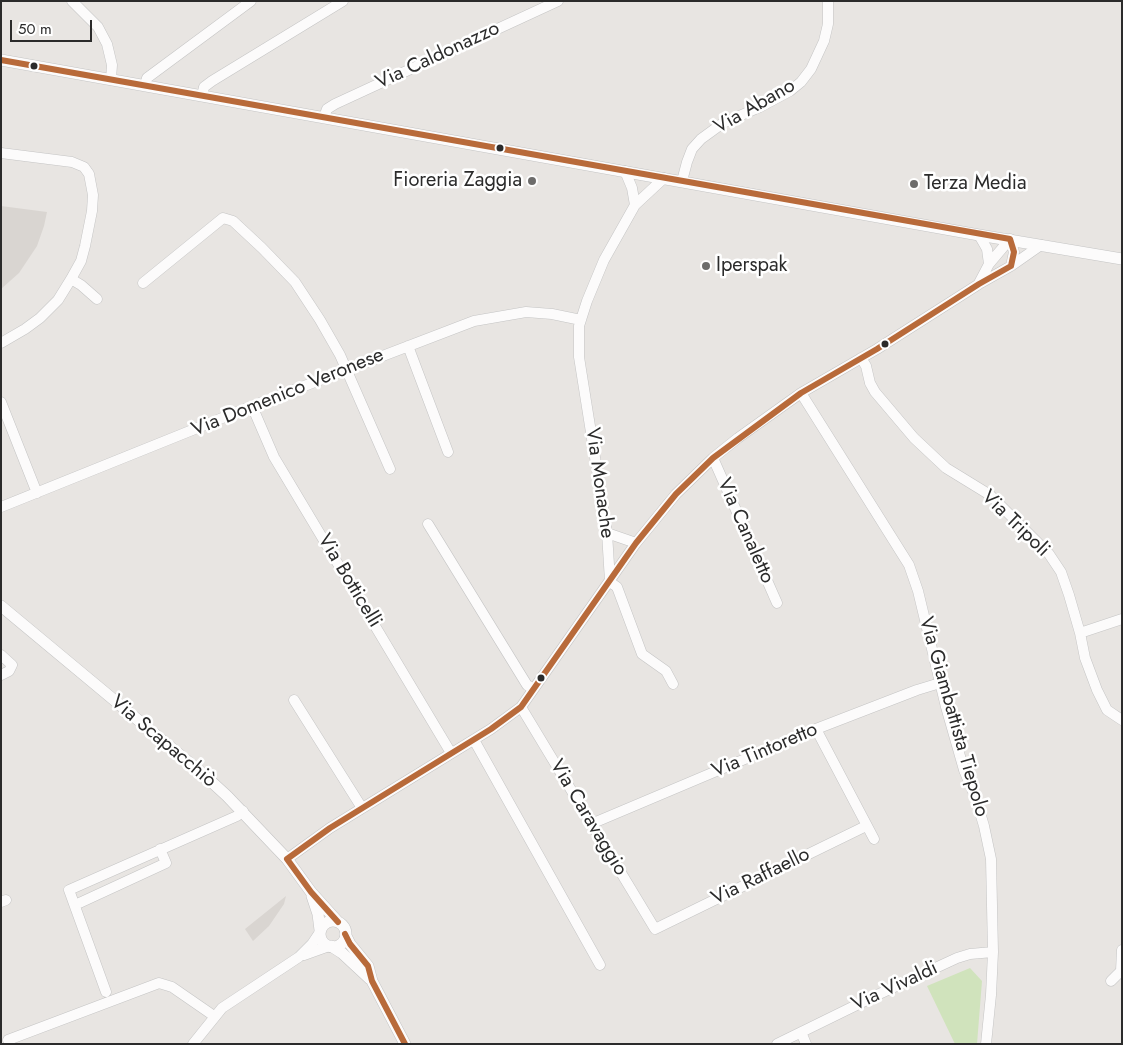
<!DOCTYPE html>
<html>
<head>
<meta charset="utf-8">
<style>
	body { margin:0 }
	#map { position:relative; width:1123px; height:1045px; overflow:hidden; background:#e8e5e2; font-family:Jost,sans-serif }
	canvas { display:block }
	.frame { position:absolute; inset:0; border:2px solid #2b2b2b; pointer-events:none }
	.scale { position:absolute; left:10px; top:20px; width:82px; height:22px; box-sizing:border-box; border:2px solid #2b2b2b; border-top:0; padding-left:6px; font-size:15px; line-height:18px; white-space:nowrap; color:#2b2b2b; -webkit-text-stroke:4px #fff; paint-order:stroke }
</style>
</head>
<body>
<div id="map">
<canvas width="1123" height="1045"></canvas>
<div class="frame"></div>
<div class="scale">50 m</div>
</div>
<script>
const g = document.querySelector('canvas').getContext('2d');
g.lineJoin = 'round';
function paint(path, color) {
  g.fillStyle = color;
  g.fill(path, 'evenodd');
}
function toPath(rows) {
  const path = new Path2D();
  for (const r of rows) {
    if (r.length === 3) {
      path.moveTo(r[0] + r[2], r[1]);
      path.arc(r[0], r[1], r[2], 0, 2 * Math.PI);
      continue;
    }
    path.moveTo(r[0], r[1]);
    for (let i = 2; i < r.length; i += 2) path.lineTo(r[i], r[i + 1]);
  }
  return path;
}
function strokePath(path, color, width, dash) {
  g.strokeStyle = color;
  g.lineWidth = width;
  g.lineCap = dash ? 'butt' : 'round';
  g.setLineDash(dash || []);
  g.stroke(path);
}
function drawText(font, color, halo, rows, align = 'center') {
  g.font = font + ' Jost,sans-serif';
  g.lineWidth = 5;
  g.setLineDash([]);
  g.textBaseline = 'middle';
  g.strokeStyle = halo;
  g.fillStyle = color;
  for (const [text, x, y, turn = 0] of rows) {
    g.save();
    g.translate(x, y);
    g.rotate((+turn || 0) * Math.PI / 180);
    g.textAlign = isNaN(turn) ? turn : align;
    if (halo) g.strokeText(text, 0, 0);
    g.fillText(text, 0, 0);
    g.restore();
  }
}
paint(toPath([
	[970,968,982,981,977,1044,955,1044,927,986]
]), '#d0e3bc');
paint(toPath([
	[1,206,47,212,44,226,37,246,19,273,1,289],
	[286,896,284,904,269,926,253,941,245,929]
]), '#d9d5d1');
const minor = toPath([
	[72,1,98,27,107,44,112,65,111,79],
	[145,85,147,78,251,1],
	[202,96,204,87,212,81,343,1],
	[324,117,327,109,335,104,558,1],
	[1,153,72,162,84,167,89,174,93,195,92,211,85,246,81,261,71,279,58,300,40,318,25,329,1,343],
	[625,171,632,188,635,205],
	[682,181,687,162,692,149,701,139,723,123,760,107,790,91,801,82,811,69,824,41,828,24,828,1],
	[979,235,987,249,989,264],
	[1010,239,1014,252,1011,266],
	[71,279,81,285,97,299],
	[143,283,223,218,233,221,262,248,295,282,320,320,340,355,390,469],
	[979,283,989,264,1010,239],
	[408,346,448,452],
	[861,358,866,366,870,383,875,392,914,438,946,468,990,495,1049,554,1061,572,1069,595,1080,633,1085,658,1097,690,1107,710,1122,720],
	[801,393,909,565,918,591,946,707,964,770,976,799,984,826,991,859,993,952,991,995,986,1044],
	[1,402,37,493],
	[252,406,274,457,451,753],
	[713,458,777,603],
	[1,507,252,406,474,321,526,312,552,314,581,320],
	[428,524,527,685,533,689],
	[607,533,636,543],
	[610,581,607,533,579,357,579,326,587,301,604,260,635,205,664,178],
	[610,582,617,587,642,654,666,671,673,684],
	[1080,633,1122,619],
	[1,655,12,665,9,671,1,675],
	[294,700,362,808],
	[521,707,655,929,866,826],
	[816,729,874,839],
	[474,740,600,965],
	[591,824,816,729,917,690,940,683],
	[287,859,330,828,491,729,521,707,636,543,676,494,713,458,738,438,801,393,877,349,979,284,1011,266,1041,245],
	[1,902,6,900],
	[75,905,166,863,160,849],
	[304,955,329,946],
	[1111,981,1121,971,1122,950],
	[106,992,69,890,237,816,243,811],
	[801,1032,806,1044],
	[8,1040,159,983,172,987,214,1016],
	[193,1044,222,1008,299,957,312,944,320,932],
	[777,1044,877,995,957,958,970,954,993,952]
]);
const tertiary = toPath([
	[1,60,979,235,1122,259],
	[1,606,203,774,227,796,287,859,311,892,338,922],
	[312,896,318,914,320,930],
	[333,934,13],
	[345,934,350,944,368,966,372,981,405,1044],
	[331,946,342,953,370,979]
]);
strokePath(minor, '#c4c4c4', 11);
strokePath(tertiary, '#c4c4c4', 12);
strokePath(minor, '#fcfbfb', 10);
strokePath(tertiary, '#fcfbfb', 11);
strokePath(toPath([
	[1,60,1010,239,1014,252,1011,266,979,284,877,349,801,393,713,458,676,494,636,543,521,707,491,729,330,828,287,859,311,892,338,922],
	[345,934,350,944,368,966,372,981,405,1044]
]), '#b86a3a', 6);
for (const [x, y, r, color] of [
	[34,66,4.5,"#2b2b2b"],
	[500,148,4.5,"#2b2b2b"],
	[532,181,5,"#6d6c6b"],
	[914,184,5,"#6d6c6b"],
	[706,266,5,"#6d6c6b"],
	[885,344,4.5,"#2b2b2b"],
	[541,678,4.5,"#2b2b2b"]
]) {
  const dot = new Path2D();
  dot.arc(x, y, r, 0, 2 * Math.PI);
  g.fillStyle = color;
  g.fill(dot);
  strokePath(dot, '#fff', 2);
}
drawText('20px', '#2b2b2b', '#fff', [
	["Via Caldonazzo",438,56,-25],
	["Via Abano",755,107,-30],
	["Via Domenico Veronese",288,393,-22],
	["Via Monache",599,483,82],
	["Via Tripoli",1015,524,44],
	["Via Canaletto",745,531,66],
	["Via Botticelli",349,581,59],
	["Via Giambattista Tiepolo",953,717,74],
	["Via Scapacchiò",163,742,40],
	["Via Tintoretto",765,751,-23],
	["Via Caravaggio",588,818,59],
	["Via Raffaello",761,877,-26],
	["Via Vivaldi",895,987,-25]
]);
drawText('20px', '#2b2b2b', '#fff', [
	["Fioreria Zaggia",522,181,"right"],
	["Terza Media",924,184],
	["Iperspak",716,266]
], 'left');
</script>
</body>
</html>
